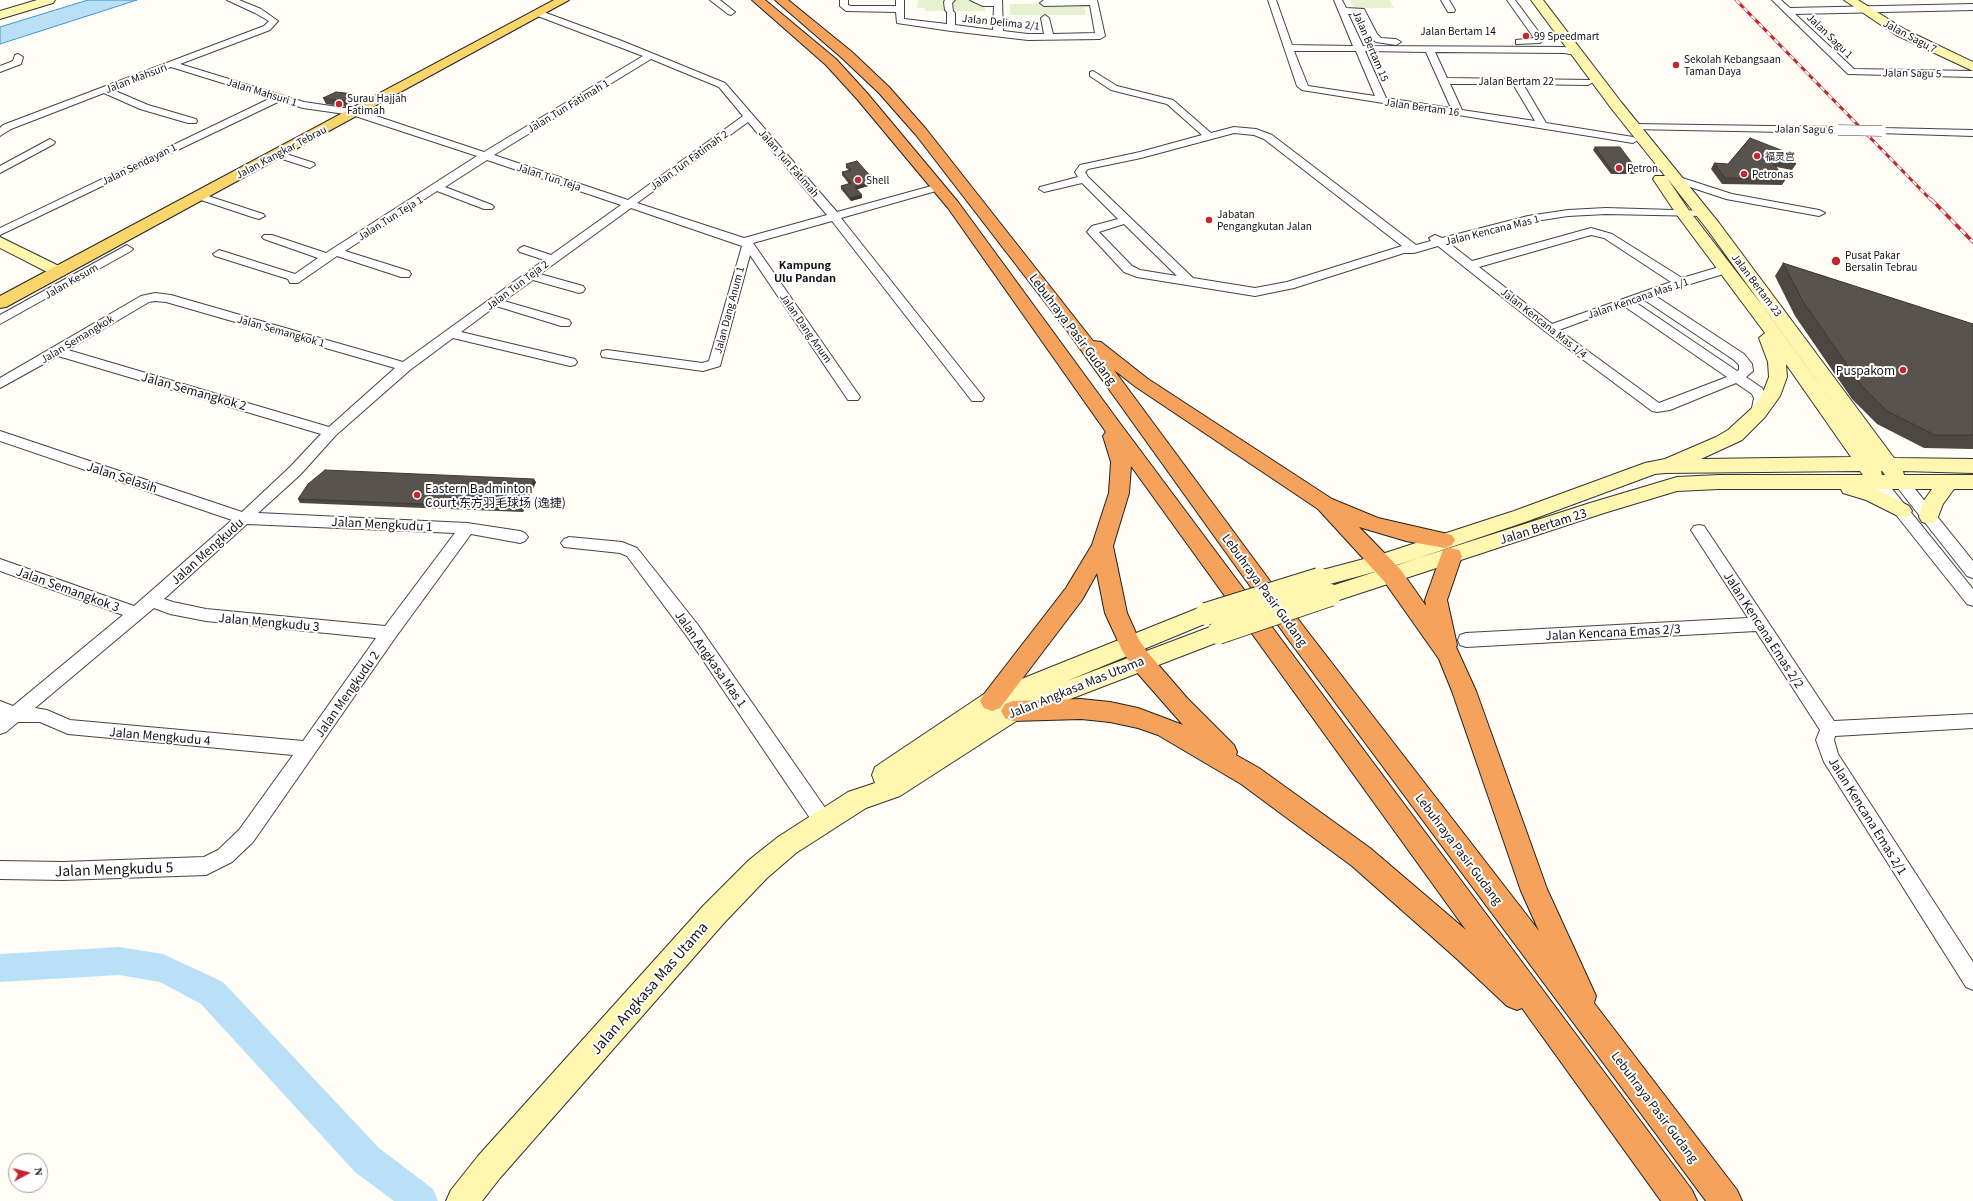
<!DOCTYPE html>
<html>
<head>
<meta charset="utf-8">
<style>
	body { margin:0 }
	#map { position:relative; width:1973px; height:1201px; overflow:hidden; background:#fffdf5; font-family:Georgia,serif }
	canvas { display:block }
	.north { position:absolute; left:8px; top:1153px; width:40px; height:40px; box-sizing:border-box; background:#fff; border:1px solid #a0a0a0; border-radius:50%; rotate:83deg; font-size:11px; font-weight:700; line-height:16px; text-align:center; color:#111 }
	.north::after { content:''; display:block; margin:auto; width:14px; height:18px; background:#c4262e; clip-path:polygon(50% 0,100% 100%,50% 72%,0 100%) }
</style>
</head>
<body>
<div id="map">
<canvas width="1973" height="1201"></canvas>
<div class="north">N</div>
</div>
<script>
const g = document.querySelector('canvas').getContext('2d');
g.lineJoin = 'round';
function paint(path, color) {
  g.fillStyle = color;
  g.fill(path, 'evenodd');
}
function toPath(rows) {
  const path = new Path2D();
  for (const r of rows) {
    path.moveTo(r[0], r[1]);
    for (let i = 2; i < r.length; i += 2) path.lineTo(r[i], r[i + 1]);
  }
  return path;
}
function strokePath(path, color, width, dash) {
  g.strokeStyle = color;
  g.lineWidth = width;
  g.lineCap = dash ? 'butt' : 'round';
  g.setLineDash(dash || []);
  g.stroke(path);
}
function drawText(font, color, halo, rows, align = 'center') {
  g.font = font + ' Georgia,"Noto Sans SC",serif';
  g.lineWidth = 4;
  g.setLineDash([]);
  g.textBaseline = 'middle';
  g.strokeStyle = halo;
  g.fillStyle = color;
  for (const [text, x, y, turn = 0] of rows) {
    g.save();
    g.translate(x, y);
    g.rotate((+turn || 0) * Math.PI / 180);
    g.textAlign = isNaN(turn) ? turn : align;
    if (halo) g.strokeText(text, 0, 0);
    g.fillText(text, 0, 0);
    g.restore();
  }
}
paint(toPath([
	[918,0,984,0,985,11,925,11,925,8,917,8],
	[1350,0,1389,0,1394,8,1354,8],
	[1084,3,1086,15,1010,15,1010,4]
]), '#e6f2cf');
const water = toPath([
	[88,0,137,0,0,44,0,27,88,0]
]);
paint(water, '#b9e0f7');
strokePath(water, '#3f96cf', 1);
paint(toPath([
	[119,947,163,954,223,982,379,1148,433,1189,438,1201,394,1201,355,1172,201,1004,160,982,119,975,0,982,0,954,119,947]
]), '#b9e0f7');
const street = toPath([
	[227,0,239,0,261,9,278,21,270,30,180,64,304,102,358,110,484,152,643,56,535,15,534,13,538,10,622,41,725,83,837,212,935,185,943,185,944,187,943,189,841,218,984,398,982,401,972,401,832,221,753,243,858,394,860,397,858,400,848,400,750,255,720,366,703,371,602,357,601,354,602,351,607,350,702,363,709,361,742,246,631,208,540,274,583,286,585,289,583,292,579,293,533,280,504,301,569,320,571,323,569,326,561,326,496,306,461,332,575,359,577,362,575,365,570,366,453,338,410,370,336,435,300,475,258,513,467,523,520,531,525,533,528,537,525,541,520,543,471,534,395,638,253,842,232,862,206,875,63,880,0,879,0,861,63,862,204,857,218,850,239,830,293,755,68,734,40,722,18,722,6,732,0,734,0,701,13,706,123,615,0,571,0,559,134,606,232,520,0,441,0,431,242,512,290,467,321,434,58,356,0,388,0,378,141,296,155,293,171,295,403,362,544,260,520,252,518,250,520,248,524,246,551,255,621,205,487,160,445,187,492,205,494,207,492,209,484,209,437,191,345,251,409,271,411,274,409,277,401,277,337,256,298,283,290,283,288,279,215,256,213,254,219,250,295,274,318,258,264,239,262,237,264,235,272,235,326,253,477,156,352,115,303,108,280,101,0,235,0,228,271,98,171,67,113,90,148,105,196,119,197,121,196,123,188,123,140,109,104,93,11,129,0,136,0,128,3,125,264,26,269,21,255,13,227,0],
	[651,59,719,87,743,116,628,200,494,155,651,59],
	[748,122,827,215,744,238,637,203,748,122],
	[155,301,166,302,395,368,329,427,68,350,149,302,155,301],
	[247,524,455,533,385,626,206,609,173,602,164,599,247,524],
	[154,608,170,614,206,621,376,638,303,741,70,720,47,710,35,708,154,608],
	[710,0,720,0,735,12,731,15,728,14,710,0],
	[840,0,848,0,848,5,851,6,896,6,896,0,904,0,904,19,947,24,947,12,945,10,944,2,945,0,955,0,952,3,953,11,955,13,955,25,993,30,994,6,983,6,970,0,1002,0,1003,31,1028,34,1044,34,1041,18,1045,15,1049,18,1053,34,1095,33,1090,5,1044,6,1040,3,1044,0,1097,0,1105,36,1100,39,1028,40,951,31,897,23,896,12,846,11,840,6,840,0],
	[1268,0,1276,0,1292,45,1353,46,1334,0,1342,0,1346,8,1364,9,1377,34,1381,38,1396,39,1401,42,1396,45,1376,42,1368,36,1358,14,1348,14,1363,46,1564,47,1579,50,1579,54,1576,55,1564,53,1435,52,1447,78,1591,80,1593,82,1588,85,1523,84,1546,123,1633,137,1638,140,1633,143,1302,90,1297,86,1268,0],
	[1294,51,1356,51,1375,96,1308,86,1294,51],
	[1365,51,1426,52,1451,108,1386,98,1365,51],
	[1450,84,1513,84,1535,121,1462,110,1450,84],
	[1441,0,1449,0,1455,10,1454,12,1448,12,1441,0],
	[1507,0,1515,0,1544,39,1540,43,1516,44,1516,40,1534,38,1507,0],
	[1772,0,1781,0,1790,8,1973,4,1973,10,1795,14,1854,69,1973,71,1973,77,1848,74,1772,0],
	[18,54,23,57,21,64,0,72,0,66,13,61,15,55,18,54],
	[1093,71,1117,86,1173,100,1211,133,1234,127,1256,129,1272,135,1416,245,1431,241,1429,238,1435,235,1442,238,1528,216,1568,210,1606,208,1707,211,1709,213,1707,215,1703,216,1606,214,1568,216,1529,222,1449,243,1472,261,1591,228,1612,234,1682,278,1726,265,1730,266,1732,269,1730,272,1654,295,1744,354,1752,364,1753,371,1746,377,1762,388,1768,398,1765,413,1763,416,1758,417,1753,416,1751,413,1754,398,1752,394,1736,383,1670,410,1657,412,1652,411,1546,332,1438,246,1414,253,1404,253,1294,288,1255,296,1137,277,1124,272,1087,232,1092,226,1118,219,1082,183,1044,192,1039,189,1040,187,1078,177,1075,172,1080,165,1140,152,1202,135,1167,104,1111,90,1090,76,1090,72,1093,71],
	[1234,133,1254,135,1264,139,1402,246,1287,282,1255,288,1193,278,1088,177,1085,172,1088,169,1141,158,1234,133],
	[1124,224,1177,276,1140,270,1132,266,1099,232,1124,224],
	[1591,235,1604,238,1671,282,1552,324,1479,267,1591,235],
	[1643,299,1734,360,1739,365,1739,370,1737,371,1635,302,1643,299],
	[1624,306,1727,377,1659,403,1559,330,1624,306],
	[1635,124,1838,127,1843,130,1838,133,1631,129,1630,127,1635,124],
	[1882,128,1973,130,1973,136,1878,133,1877,131,1878,129,1882,128],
	[50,139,55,142,54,144,0,173,0,166,50,139],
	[277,151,314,163,315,165,310,168,273,156,272,154,273,152,277,151],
	[1676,176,1732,194,1819,210,1825,213,1819,216,1726,199,1672,181,1671,179,1676,176],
	[199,193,263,214,265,216,259,219,255,218,195,198,193,196,195,194,199,193],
	[127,245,133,249,131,251,0,324,0,315,127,245],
	[1879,478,1884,479,1973,589,1973,606,1967,604,1874,487,1872,483,1874,479,1879,478],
	[1902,478,1907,479,1973,561,1973,578,1967,576,1897,487,1895,483,1897,479,1902,478],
	[1699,525,1704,526,1834,721,1973,714,1973,728,1835,736,1834,740,1838,754,1973,962,1973,990,1966,987,1824,762,1816,740,1820,730,1756,631,1466,647,1460,645,1458,640,1460,635,1466,633,1748,618,1691,530,1694,526,1699,525],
	[569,537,622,542,637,548,698,625,830,815,832,821,830,827,823,829,816,827,686,635,627,556,620,553,564,547,561,543,564,539,569,537]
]);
const secondary = toPath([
	[37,0,55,0,53,3,0,19,0,11,37,0],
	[1531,0,1543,0,1621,102,1719,223,1894,458,1973,459,1973,473,1903,471,1904,475,1973,475,1973,489,1954,489,1943,504,1936,522,1929,524,1922,522,1919,517,1923,502,1932,489,1877,489,1909,506,1912,511,1909,516,1902,518,1866,500,1843,493,1841,489,1719,489,1677,491,1604,513,1330,603,1322,601,1319,595,1322,589,1590,503,1677,477,1719,475,1863,475,1860,471,1665,473,1655,474,1528,521,1389,568,1319,587,1311,585,1308,579,1311,573,1379,555,1514,511,1645,463,1665,459,1716,437,1728,430,1751,409,1762,395,1769,377,1768,362,1759,338,1765,333,1677,215,1653,179,1655,176,1665,176,1611,108,1531,0],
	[1667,178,1707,229,1872,457,1765,309,1688,209,1667,178],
	[1786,364,1851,457,1701,459,1742,440,1765,417,1780,396,1787,377,1786,364],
	[1881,471,1882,471,1885,475,1882,475,1881,471],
	[1844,0,1858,0,1904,29,1973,62,1973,71,1896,35,1844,0],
	[0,237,65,269,67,272,65,275,59,277,53,275,0,248,0,237],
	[1206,605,1214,608,1217,614,1214,620,1067,681,1218,624,1226,627,1229,633,1226,639,1021,718,900,796,866,808,796,853,767,878,724,923,500,1178,482,1201,446,1201,451,1190,478,1156,704,905,749,860,778,837,848,792,875,783,872,775,875,767,984,694,1206,605]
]);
const primary = toPath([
	[554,0,569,0,6,307,0,308,0,296,554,0]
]);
const highway = toPath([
	[752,0,765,0,836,59,867,93,958,202,1116,418,1692,1190,1697,1201,1661,1201,1522,1008,1517,1010,1507,1006,1457,959,1352,866,1241,784,1158,735,1138,728,1110,722,1081,719,1013,721,1005,718,1001,711,1005,704,1013,701,1081,699,1110,702,1138,708,1183,725,1133,668,1122,650,1105,613,1097,573,1082,600,1000,708,992,711,984,708,980,701,984,694,1066,588,1092,545,1109,493,1111,462,1103,436,1106,432,948,208,857,99,826,65,752,0],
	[1131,466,1466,930,1370,848,1259,768,1236,755,1237,752,1234,745,1187,698,1149,654,1139,640,1127,613,1113,546,1129,493,1131,466],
	[775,0,788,0,852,52,889,87,926,129,1093,341,1101,342,1148,379,1332,499,1378,518,1452,535,1455,540,1452,545,1445,548,1406,541,1359,527,1400,569,1426,606,1425,600,1443,550,1451,548,1459,550,1462,556,1447,600,1457,645,1456,647,1476,691,1547,889,1596,996,1594,1003,1737,1190,1742,1201,1706,1201,1288,639,1068,332,916,135,879,93,842,58,775,0],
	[1114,370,1136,387,1318,509,1384,581,1439,659,1452,691,1521,891,1539,931,1304,627,1114,370]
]);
strokePath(street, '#444', 2);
strokePath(secondary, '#333', 2);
strokePath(primary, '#222', 2);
strokePath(highway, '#222', 2);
paint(street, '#fff');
paint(secondary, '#fff6b0');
paint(primary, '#f9d66b');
paint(highway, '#f5a25d');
const railFar1 = toPath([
	[1736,0,1931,200]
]);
const rail = toPath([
	[1931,199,1973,242]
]);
strokePath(railFar1, '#c4262e', 3);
strokePath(rail, '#c4262e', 3.5);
strokePath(railFar1, '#fff', 2, [5.5]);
strokePath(rail, '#fff', 2.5, [7]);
const streetBridge = toPath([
	[1838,130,1882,131]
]);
const secondaryBridge = toPath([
	[1206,614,1319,579],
	[1218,633,1330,595]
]);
strokePath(streetBridge, '#444', 11, []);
strokePath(secondaryBridge, '#333', 24, []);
strokePath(streetBridge, '#fff', 10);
strokePath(secondaryBridge, '#fff6b0', 22);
paint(toPath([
	[323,98,356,100,347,107,326,104],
	[1750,138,1796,164,1792,170,1776,167,1786,179,1782,185,1722,184,1711,169,1714,163,1728,164],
	[1595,147,1638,171,1636,174,1611,174,1593,150],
	[846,164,875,184,857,189,862,198,851,201,841,189,841,186,849,184,842,175,842,172,849,170,846,168],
	[1783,263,1973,324,1973,449,1924,448,1877,424,1852,399,1795,316,1775,276],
	[536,482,523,512,300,503,298,499]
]), '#4d4742');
paint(toPath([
	[354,94,356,100,347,107,344,101],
	[875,181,875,184,855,190,855,187],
	[862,195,862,198,851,201,850,198],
	[534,479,536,482,523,512,521,508]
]), '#3f3936');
const building = toPath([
	[336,92,354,94,344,101,323,98,336,92],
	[1750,138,1786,152,1796,164,1769,159,1786,179,1725,178,1714,163,1728,164,1750,138],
	[1595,147,1620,147,1638,171,1612,171,1595,147],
	[857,161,875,181,855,187,862,195,850,198,841,186,851,183,842,172,851,170,846,164,857,161],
	[1783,263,1973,324,1973,435,1935,435,1887,411,1862,386,1804,303,1783,263],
	[325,470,534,479,521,508,298,499,308,484,325,470]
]);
paint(building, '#5a524d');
strokePath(building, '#3f3936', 1);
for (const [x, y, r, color] of [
	[1526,36,4,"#c4262e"],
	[1676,65,4,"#c4262e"],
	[339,104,4,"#c4262e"],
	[1757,156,4,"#c4262e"],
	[1619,168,4,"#c4262e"],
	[1744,174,4,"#c4262e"],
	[858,180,4,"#c4262e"],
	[1209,220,4,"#c4262e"],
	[1836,261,5,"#c4262e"],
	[1903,370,4,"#c4262e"],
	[417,495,4,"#c4262e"]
]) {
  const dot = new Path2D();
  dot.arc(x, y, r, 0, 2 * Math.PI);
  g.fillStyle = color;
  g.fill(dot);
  strokePath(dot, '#fff', 1.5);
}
drawText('10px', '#111', '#fff', [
	["Jalan Delima 2/1",1001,22,6],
	["Jalan Bertam 14",1458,31],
	["Jalan Sagu 1",1830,36,44],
	["Jalan Sagu 7",1910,36,28],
	["Jalan Bertam 15",1371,46,67],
	["Jalan Sagu 5",1912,73,1],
	["Jalan Mahsuri",136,78,-21],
	["Jalan Bertam 22",1516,81],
	["Jalan Mahsuri 1",262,92,17],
	["Jalan Tun Fatimah 1",568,106,-31],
	["Jalan Bertam 16",1422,107,8],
	["Jalan Sagu 6",1804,129,1],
	["Jalan Kangkar Tebrau",281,152,-28],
	["Jalan Tun Fatimah 2",689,160,-36],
	["Jalan Tun Fatimah",789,163,49],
	["Jalan Sendayan 1",139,164,-26],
	["Jalan Tun Teja",549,177,18],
	["Jalan Tun Teja 1",390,218,-32],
	["Jalan Kencana Mas 1",1492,230,-14],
	["Jalan Kesum",71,281,-30],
	["Jalan Tun Teja 2",517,285,-37],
	["Jalan Bertam 23",1757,285,53],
	["Jalan Kencana Mas 1/1",1638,298,-19],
	["Jalan Dang Anum 1",729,310,-75],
	["Jalan Kencana Mas 1/4",1544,323,38],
	["Jalan Dang Anum",806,328,55],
	["Jalan Semangkok 1",281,331,16],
	["Jalan Semangkok",77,339,-31]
]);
drawText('10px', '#111', '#fff', [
	["99 Speedmart",1534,36],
	["Sekolah Kebangsaan",1684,59],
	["Taman Daya",1684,71],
	["Surau Hajjah",347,98],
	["Fatimah",347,110],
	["福灵宫",1765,156],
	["Petron",1627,168],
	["Petronas",1752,174],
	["Shell",866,180],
	["Jabatan",1217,214],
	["Pengangkutan Jalan",1217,226],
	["Pusat Pakar",1845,255],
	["Bersalin Tebrau",1845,267]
], 'left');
drawText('bold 11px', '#111', '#fff', [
	["Kampung",805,265],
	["Ulu Pandan",805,278]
]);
drawText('12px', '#111', '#fff', [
	["Lebuhraya Pasir Gudang",1073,329,53],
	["Jalan Semangkok 2",194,391,16],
	["Jalan Selasih",122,477,18],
	["Jalan Mengkudu 1",382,524,3],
	["Jalan Bertam 23",1543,526,-18],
	["Jalan Mengkudu",207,551,-42],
	["Jalan Semangkok 3",68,589,20],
	["Lebuhraya Pasir Gudang",1265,590,54],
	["Jalan Mengkudu 3",269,622,5],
	["Jalan Kencana Emas 2/2",1764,630,57],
	["Jalan Kencana Emas 2/3",1613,632,-3],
	["Jalan Angkasa Mas 1",711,659,55],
	["Jalan Angkasa Mas Utama",1076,687,-22],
	["Jalan Mengkudu 2",347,694,-55],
	["Jalan Mengkudu 4",160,736,5],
	["Jalan Kencana Emas 2/1",1868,816,58],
	["Lebuhraya Pasir Gudang",1459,849,53],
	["Lebuhraya Pasir Gudang",1655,1107,53]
]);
drawText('12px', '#111', '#fff', [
	["Puspakom",1895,370],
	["Eastern Badminton",425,488,"left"],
	["Court 东方羽毛球场 (逸捷)",425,502,"left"]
], 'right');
drawText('14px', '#111', '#fff', [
	["Jalan Mengkudu 5",114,869,-2],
	["Jalan Angkasa Mas Utama",649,988,-49]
]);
</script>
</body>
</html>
